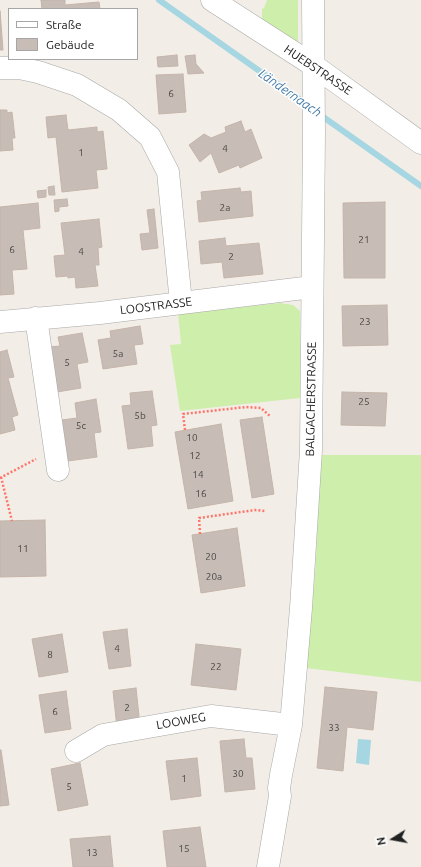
<!DOCTYPE html>
<html>
<head>
<meta charset="utf-8">
<style>
	body { margin:0 }
	#map { position:relative; width:421px; height:867px; overflow:hidden; background:#f2eee7; font-family:Ubuntu,sans-serif }
	canvas { display:block }
	.legend { position:absolute; left:8px; top:8px; width:130px; height:52px; box-sizing:border-box; background:#fff; border:1px solid #a6a6a6; margin:0; padding:5px 7px; list-style:none; font-size:12px; color:#212121 }
	.legend li { display:flex; align-items:center; gap:8px; height:20px }
	.legend b { width:20px; border:1px solid #a6a6a6 }
	.north { position:absolute; left:373px; top:819px; width:40px; height:40px; -webkit-text-stroke:3px #fff; paint-order:stroke; rotate:259deg; font-size:11px; font-weight:700; line-height:16px; text-align:center; color:#212121 }
	.north::after { content:''; display:block; margin:auto; width:14px; height:18px; background:#212121; clip-path:polygon(50% 0,100% 100%,50% 72%,0 100%) }
</style>
</head>
<body>
<div id="map">
<canvas width="421" height="867"></canvas>
<ul class="legend">
<li><b style="height:5px;background:#fff"></b>Straße</li>
<li><b style="height:11px;background:#c7bdb6"></b>Gebäude</li>
</ul>
<div class="north">N</div>
</div>
<script>
const g = document.querySelector('canvas').getContext('2d');
g.lineJoin = 'round';
function paint(path, color) {
  g.fillStyle = color;
  g.fill(path, 'evenodd');
}
function toPath(rows) {
  const path = new Path2D();
  for (const r of rows) {
    path.moveTo(r[0], r[1]);
    for (let i = 2; i < r.length; i += 2) path.lineTo(r[i], r[i + 1]);
  }
  return path;
}
function strokePath(path, color, width, dash) {
  g.strokeStyle = color;
  g.lineWidth = width;
  g.lineCap = dash ? 'butt' : 'round';
  g.setLineDash(dash || []);
  g.stroke(path);
}
function drawText(font, color, halo, rows, align = 'center') {
  g.font = font + ' Ubuntu,sans-serif';
  g.lineWidth = 3;
  g.setLineDash([]);
  g.textBaseline = 'middle';
  g.strokeStyle = halo;
  g.fillStyle = color;
  for (const [text, x, y, turn = 0] of rows) {
    g.save();
    g.translate(x, y);
    g.rotate((+turn || 0) * Math.PI / 180);
    g.textAlign = isNaN(turn) ? turn : align;
    if (halo) g.strokeText(text, 0, 0);
    g.fillText(text, 0, 0);
    g.restore();
  }
}
paint(toPath([
	[267,0,298,0,298,44,262,22,262,9,264,8],
	[280,303,293,305,300,311,300,398,180,411,170,345,181,344,178,314],
	[321,455,421,455,421,682,306,668,315,574]
]), '#ceeeab');
paint(toPath([
	[358,739,371,740,369,765,356,763]
]), '#a6d6e1');
strokePath(toPath([
	[159,0,309,106],
	[319,114,421,186]
]), '#a6d6e1', 6);
const building = toPath([
	[41,0,65,0,65,5,99,2,100,9,42,9,41,0],
	[0,11,3,50,0,50,0,11],
	[177,55,178,66,158,67,157,57,177,55],
	[195,55,196,64,204,73,188,74,185,56,195,55],
	[183,74,186,112,159,114,156,75,183,74],
	[0,110,7,110,7,113,12,112,15,138,12,138,13,150,0,151,0,110],
	[66,115,68,130,97,127,97,132,103,131,107,169,96,170,98,188,62,192,56,137,48,138,46,117,66,115],
	[241,121,245,132,251,129,262,158,240,168,239,165,219,173,211,153,200,162,189,145,204,134,211,138,226,132,225,127,241,121],
	[54,186,55,195,49,195,48,187,54,186],
	[240,188,241,192,251,191,253,216,199,222,197,201,202,200,201,192,240,188],
	[46,190,46,197,38,198,37,191,46,190],
	[67,199,68,206,59,207,59,211,55,212,54,200,67,199],
	[385,202,385,278,344,278,343,203,385,202],
	[38,203,40,228,23,230,27,269,12,270,14,294,0,295,0,207,38,203],
	[154,209,158,248,142,250,140,234,150,233,147,210,154,209],
	[99,219,102,247,98,248,99,265,95,265,98,286,76,288,75,277,68,278,68,276,56,277,54,256,65,255,61,223,99,219],
	[225,238,226,246,259,243,263,274,224,278,222,262,201,264,199,241,225,238],
	[387,305,388,345,343,346,342,306,387,305],
	[140,326,143,344,134,345,137,364,103,369,98,340,111,338,110,331,140,326],
	[82,333,88,362,77,364,81,388,57,392,49,347,60,346,58,337,82,333],
	[7,350,14,377,8,378,18,415,12,417,15,430,0,434,0,352,7,350],
	[152,391,157,425,151,426,153,446,128,449,122,406,131,405,130,393,152,391],
	[342,392,387,393,385,426,341,425,342,392],
	[96,399,101,432,94,433,97,457,68,461,62,420,77,418,75,403,96,399],
	[262,417,274,494,252,498,240,420,262,417],
	[221,424,233,501,188,509,175,432,221,424],
	[45,520,46,576,0,577,0,521,45,520],
	[237,528,245,586,201,593,192,535,237,528],
	[127,629,131,666,109,669,103,632,127,629],
	[62,634,68,672,39,677,32,639,62,634],
	[196,644,241,649,236,690,191,685,196,644],
	[325,687,377,692,373,730,347,727,343,771,317,768,325,687],
	[136,688,140,725,117,728,113,691,136,688],
	[66,691,71,729,45,733,39,695,66,691],
	[244,739,246,758,252,758,255,789,225,792,220,741,244,739],
	[0,750,1,750,9,805,0,806,0,750],
	[197,758,201,796,171,800,166,761,197,758],
	[80,763,88,805,58,811,51,769,80,763],
	[200,827,206,867,167,867,163,831,200,827],
	[110,836,113,867,73,867,70,839,110,836]
]);
paint(building, '#c7bdb6');
strokePath(building, '#c5b4a9', 1);
const minor = toPath([
	[212,0,313,65,421,143],
	[0,68,19,68,38,72,77,85,119,110,150,137,168,172,181,303],
	[36,318,58,470],
	[0,322,100,313,312,287],
	[76,751,103,735,211,716,291,725],
	[268,867,280,796,279,788,281,775,291,725,301,608,311,450,314,133,313,0]
]);
strokePath(minor, '#a8a8a8', 23);
strokePath(toPath([
	[185,430,183,414,246,407,261,408,271,417],
	[1,477,12,521],
	[0,478,36,459],
	[200,534,199,518,255,510,265,511]
]), '#ff756b', 2.5, [2, 2]);
strokePath(minor, '#fff', 22);
drawText('10px', '#4a4846', null, [
	["6",171,94],
	["4",225,149],
	["1",81,153],
	["2a",225,208],
	["21",364,240],
	["6",12,250],
	["4",81,252],
	["2",231,257],
	["23",365,322],
	["5a",118,354],
	["5",67,363],
	["25",364,402],
	["5b",140,416],
	["5c",81,426],
	["10",192,438],
	["12",195,456],
	["14",198,475],
	["16",201,494],
	["11",23,549],
	["20",211,557],
	["20a",214,577],
	["4",117,649],
	["8",50,655],
	["22",216,667],
	["2",127,708],
	["6",55,712],
	["33",334,728],
	["30",238,774],
	["1",184,779],
	["5",69,787],
	["15",184,849],
	["13",92,853]
]);
drawText('12px', '#212121', '#fff', [
	["HUEBSTRASSE",318,70,34],
	["LOOSTRASSE",156,306,-7],
	["BALGACHERSTRASSE",311,399,-89],
	["LOOWEG",181,721,-10]
]);
drawText('italic 13px', '#4278a6', '#fff', [
	["Ländernaach",290,93,35]
]);
</script>
</body>
</html>
